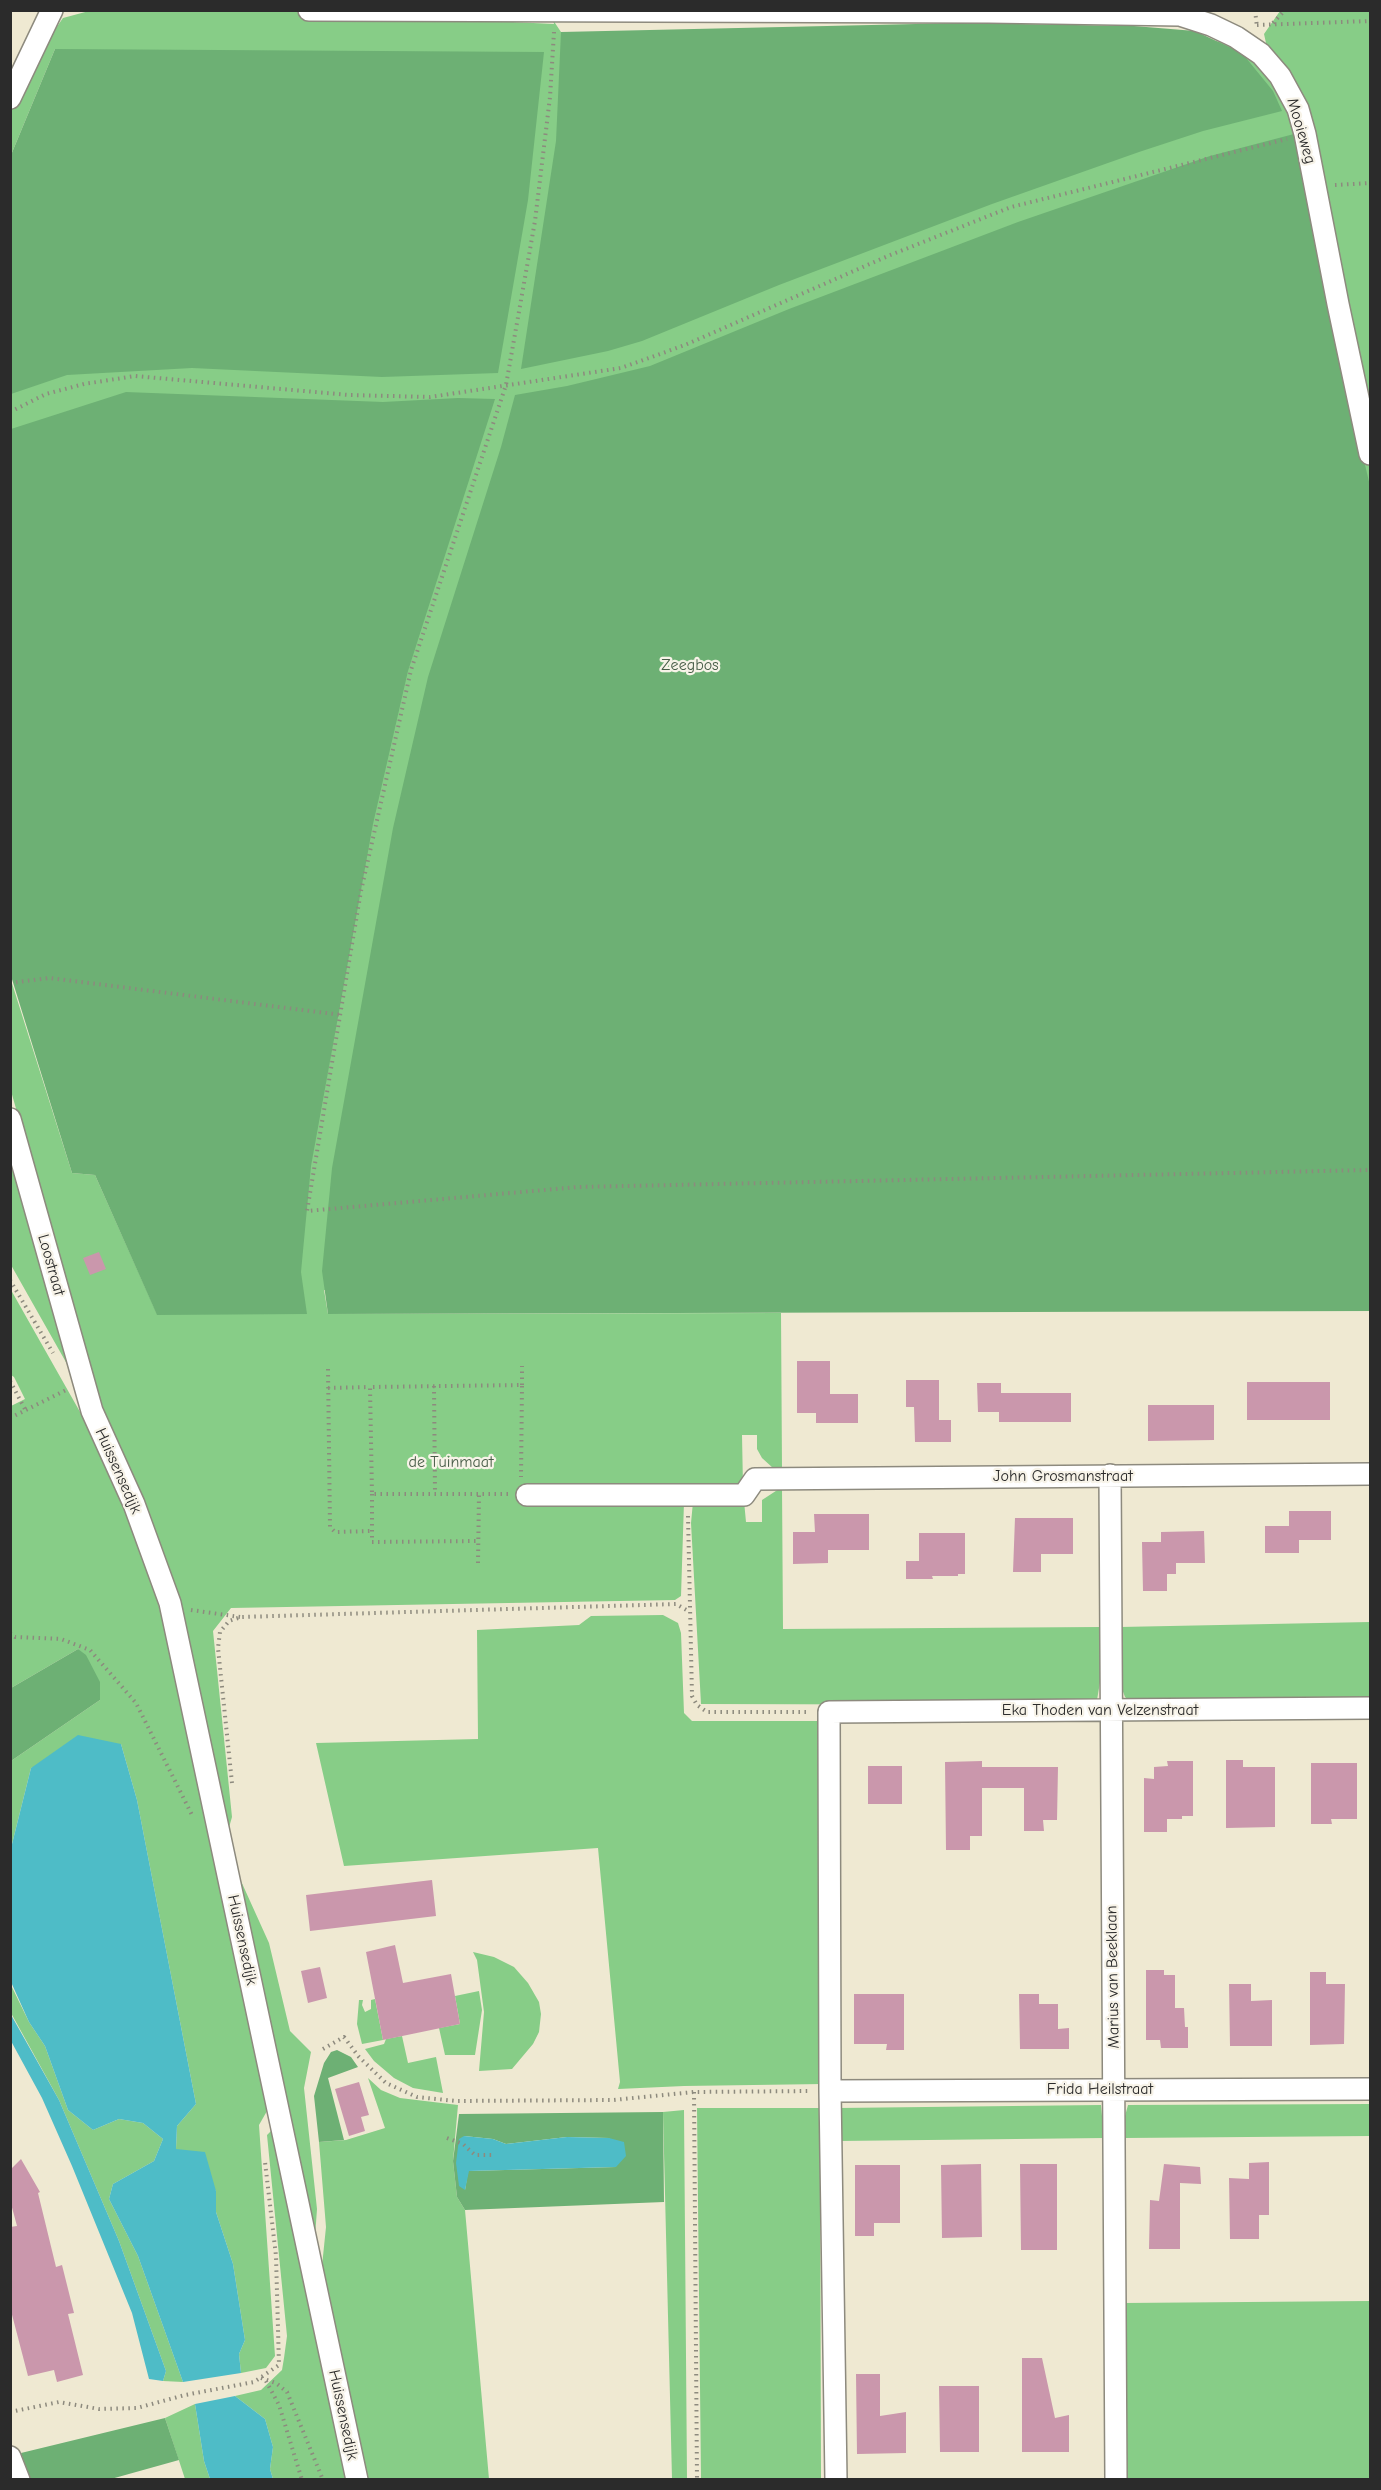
<!DOCTYPE html>
<html>
<head>
<meta charset="utf-8">
<style>
	body { margin:0 }
	#map { position:relative; width:1381px; height:2490px; overflow:hidden; background:#efe9d2; font-family:"Comic Neue",sans-serif }
	canvas { display:block }
	.frame { position:absolute; inset:0; border:12px solid #2b2b2b; pointer-events:none }
</style>
</head>
<body>
<div id="map">
<canvas width="1381" height="2490"></canvas>
<div class="frame"></div>
</div>
<script>
const g = document.querySelector('canvas').getContext('2d');
g.lineJoin = 'round';
function paint(path, color) {
  g.fillStyle = color;
  g.fill(path, 'evenodd');
}
function toPath(rows) {
  const path = new Path2D();
  for (const r of rows) {
    path.moveTo(r[0], r[1]);
    for (let i = 2; i < r.length; i += 2) path.lineTo(r[i], r[i + 1]);
  }
  return path;
}
function strokePath(path, color, width, dash) {
  g.strokeStyle = color;
  g.lineWidth = width;
  g.lineCap = dash ? 'butt' : 'round';
  g.setLineDash(dash || []);
  g.stroke(path);
}
function drawText(font, color, halo, rows, align = 'center') {
  g.font = font + ' "Comic Neue",sans-serif';
  g.lineWidth = 4.5;
  g.setLineDash([]);
  g.textBaseline = 'middle';
  g.strokeStyle = halo;
  g.fillStyle = color;
  for (const [text, x, y, turn = 0] of rows) {
    g.save();
    g.translate(x, y);
    g.rotate((+turn || 0) * Math.PI / 180);
    g.textAlign = isNaN(turn) ? turn : align;
    if (halo) g.strokeText(text, 0, 0);
    g.fillText(text, 0, 0);
    g.restore();
  }
}
paint(toPath([
	[262,10,554,24,553,20,561,32,561,37,902,32,1266,43,1264,34,1280,11,1370,11,1370,1298,324,1290,328,1314,781,1313,782,1469,773,1468,762,1458,757,1449,757,1435,742,1435,743,1487,684,1502,681,1596,675,1600,231,1608,213,1631,232,1817,228,1831,113,1437,89,1365,11,1091,10,977,72,1173,95,1175,157,1314,11,917,11,160,58,49,55,49,11,155,11,111,47,41,63,18,89,11],
	[10,1146,74,1368,67,1364,11,1265],
	[11,1290,101,1449,140,1540,180,1681,271,2104,259,2125,275,2356,266,2368,241,2373,239,2354,245,2340,233,2264,216,2212,216,2191,176,2149,177,2126,196,2104,137,1800,121,1744,31,1768,11,1848,11,1761,100,1700,78,1649,11,1688,11,1406,25,1399,14,1377,11,1375],
	[782,1487,783,1629,1100,1627,1100,1682,1097,1700,1088,1705,701,1704,691,1523,693,1502,744,1501,746,1522,762,1522,762,1500],
	[663,1615,678,1623,681,1633,684,1713,692,1721,822,1721,823,2084,684,2086,618,2089,620,2082,598,1848,344,1866,316,1743,478,1739,477,1630,579,1625,591,1616],
	[1370,1622,1370,1700,1132,1703,1125,1697,1121,1686,1120,1627],
	[236,1870,269,1943,290,2031,311,2052,304,2088,317,2209,315,2237],
	[473,1952,494,1957,514,1967,528,1983,539,2002,541,2014,539,2032,533,2044,512,2069,479,2071,484,2012,477,1960],
	[10,1983,29,2022,45,2046,68,2110,93,2130,119,2119,143,2123,163,2139,154,2161,113,2184,109,2199,138,2256,183,2382,163,2381,166,2371,119,2241,59,2100,11,2013],
	[479,1991,482,2010,475,2055,445,2055,439,2028,460,2024,455,1996],
	[375,1999,383,2040,362,2044,357,2024,359,2000,363,2000,362,2005,365,2012,371,2009,371,2000],
	[402,2036,408,2063,436,2057,443,2093,413,2088,394,2078,374,2061,365,2049,384,2044,386,2039],
	[368,2078,381,2090,400,2098,458,2105,453,2161,457,2197,465,2210,489,2479,365,2479,322,2266,326,2227,319,2142,346,2140,385,2128],
	[1370,2104,1370,2136,1125,2138,1125,2116,1128,2105],
	[1101,2105,1104,2138,839,2141,838,2108],
	[697,2108,820,2108,821,2479,701,2479],
	[684,2110,687,2479,672,2479,663,2112],
	[273,2129,352,2479,273,2479,270,2469,273,2447,265,2419,235,2396,261,2390,282,2370,284,2358,287,2336,267,2135],
	[1370,2301,1370,2479,1126,2479,1124,2303],
	[195,2404,204,2461,210,2479,185,2479,165,2418]
]), '#87cd87');
paint(toPath([
	[960,23,1134,26,1195,31,1242,53,1273,91,1282,111,1203,131,1139,152,992,204,779,285,642,341,608,351,521,369,556,141,561,32],
	[55,49,544,52,528,200,498,373,382,377,192,368,67,375,11,394,11,155],
	[1294,134,1309,201,1322,282,1370,486,1370,1311,328,1314,322,1271,332,1168,393,828,428,677,501,447,515,395,567,386,650,366,789,309,1018,222,1210,156],
	[126,392,383,402,458,398,495,399,408,671,373,824,311,1166,301,1272,307,1314,157,1315,95,1175,72,1173,11,976,11,429],
	[78,1649,86,1655,100,1682,100,1700,11,1761,11,1688],
	[337,2050,351,2057,358,2067,328,2078,344,2140,319,2142,314,2096,324,2063,331,2052],
	[663,2112,664,2202,465,2210,457,2197,453,2161,459,2114],
	[464,2136,493,2139,506,2144,567,2137,609,2138,616,2167,468,2171,465,2190],
	[165,2418,179,2460,111,2479,30,2479,21,2453]
]), '#6db074');
paint(toPath([
	[78,1735,121,1744,137,1800,196,2104,177,2126,176,2149,205,2152,216,2191,216,2212,233,2264,245,2340,239,2354,241,2373,183,2382,138,2256,109,2199,113,2184,154,2161,163,2139,143,2123,119,2119,93,2130,68,2110,45,2046,29,2022,11,1982,11,1848,31,1768],
	[10,2013,59,2100,119,2241,166,2371,163,2381,149,2379,132,2313,72,2166,42,2098,11,2041],
	[464,2136,493,2139,506,2144,567,2137,609,2138,624,2142,626,2156,616,2167,469,2171,465,2190,459,2186,456,2163,459,2139],
	[235,2396,265,2419,273,2447,270,2469,273,2479,210,2479,204,2461,195,2404]
]), '#4ebcc7');
paint(toPath([
	[99,1252,106,1269,90,1275,83,1258],
	[797,1361,830,1361,830,1394,858,1394,858,1423,816,1423,816,1413,797,1413],
	[906,1380,939,1380,939,1420,951,1420,951,1442,915,1442,914,1407,906,1407],
	[1247,1382,1330,1382,1330,1420,1247,1420],
	[977,1383,1001,1383,1001,1393,1071,1393,1071,1422,999,1422,999,1412,978,1412],
	[1148,1405,1214,1405,1214,1440,1148,1441],
	[1289,1511,1331,1511,1331,1540,1299,1540,1299,1553,1265,1553,1265,1526,1289,1526],
	[814,1514,869,1514,869,1550,828,1550,828,1563,793,1564,793,1532,815,1532],
	[1015,1518,1073,1518,1073,1554,1041,1554,1041,1572,1013,1572],
	[1204,1531,1205,1563,1176,1563,1176,1574,1167,1574,1167,1591,1143,1591,1142,1542,1161,1542,1161,1532],
	[919,1533,965,1533,965,1574,958,1574,958,1576,932,1576,933,1579,906,1579,906,1561,919,1561],
	[1226,1760,1243,1760,1243,1767,1275,1767,1275,1827,1226,1828],
	[982,1761,982,1767,1058,1767,1057,1820,1043,1820,1044,1831,1024,1831,1024,1788,982,1788,982,1836,970,1836,970,1850,946,1850,945,1762],
	[1167,1761,1193,1761,1193,1816,1182,1816,1182,1819,1167,1819,1167,1832,1144,1832,1144,1778,1154,1779,1154,1767,1168,1766],
	[1311,1763,1357,1763,1357,1819,1331,1819,1332,1824,1311,1824],
	[868,1766,902,1766,902,1804,868,1804],
	[432,1880,436,1916,310,1931,306,1895],
	[395,1945,403,1983,451,1974,460,2024,383,2040,366,1952],
	[320,1967,327,1998,308,2003,301,1971],
	[1146,1970,1164,1970,1164,1975,1175,1975,1175,2008,1184,2008,1185,2027,1188,2027,1188,2048,1161,2048,1160,2040,1146,2040],
	[1310,1972,1326,1972,1326,1984,1345,1984,1344,2044,1310,2045],
	[1229,1984,1251,1984,1251,2001,1272,2000,1272,2046,1230,2046],
	[854,1994,904,1994,904,2050,886,2050,887,2044,854,2044],
	[1019,1994,1039,1994,1039,2004,1058,2004,1058,2029,1069,2028,1069,2049,1020,2049],
	[359,2082,369,2115,361,2117,365,2131,349,2136,335,2089],
	[21,2159,40,2192,38,2193,56,2267,62,2265,74,2313,68,2314,83,2375,57,2382,54,2370,28,2376,10,2307,10,2227,17,2226,10,2200,10,2170],
	[1269,2162,1269,2215,1259,2215,1259,2239,1230,2239,1229,2178,1249,2179,1249,2163],
	[981,2164,982,2237,942,2238,941,2165],
	[1020,2164,1057,2164,1057,2250,1021,2250],
	[1164,2164,1200,2167,1201,2184,1180,2183,1180,2249,1149,2249,1150,2200,1159,2201],
	[855,2165,900,2165,900,2223,874,2223,874,2236,855,2236],
	[1022,2358,1042,2358,1055,2418,1069,2415,1069,2452,1022,2452],
	[856,2374,880,2374,880,2416,906,2412,906,2453,857,2454],
	[939,2386,979,2386,979,2452,940,2452]
]), '#ca97ac');
const minor = toPath([
	[309,10,989,12,1180,15,1211,25,1236,37,1261,54,1280,76,1298,109,1305,134,1338,304,1370,454],
	[10,98,52,10],
	[10,1119,92,1411,134,1504,170,1603,357,2480],
	[1110,1475,1116,2480],
	[527,1495,744,1495,755,1479,1370,1474],
	[830,2091,1370,2089],
	[10,2457,19,2480],
	[836,2480,830,2091,829,1712,1370,1708]
]);
strokePath(minor, '#8d8a7e', 24);
strokePath(toPath([
	[1255,10,1257,27],
	[1273,23,1285,10],
	[1257,25,1370,21],
	[554,32,550,97,535,221,506,385,411,670,361,891,307,1211,578,1187,1370,1170],
	[1335,185,1370,183],
	[10,412,46,394,84,384,135,376,349,395,430,397,621,368,685,345,888,256,1011,207,1287,139],
	[10,983,49,978,342,1015],
	[10,1280,53,1353],
	[328,1369,330,1527,335,1532,372,1531],
	[10,1381,26,1411],
	[522,1385,522,1366],
	[434,1386,435,1493],
	[328,1388,370,1387],
	[10,1418,66,1390],
	[372,1494,372,1542,478,1541],
	[508,1494,372,1494,370,1387,522,1385,521,1477],
	[688,1516,692,1696,697,1705,707,1712,810,1712],
	[478,1563,479,1494],
	[191,1610,240,1617],
	[10,1633,15,1637,61,1639,90,1650,136,1703,192,1815],
	[232,1783,218,1648,220,1632,229,1621,241,1617,676,1604,690,1612],
	[323,2049,344,2037,359,2057,386,2083,417,2097,456,2101,613,2100,694,2092,810,2091],
	[694,2092,697,2480],
	[447,2138,463,2144,475,2155,493,2155],
	[261,2378,276,2383,287,2392,323,2480],
	[266,2381,279,2405,302,2480],
	[10,2412,59,2402,99,2409,137,2408,185,2395,254,2382,279,2365,276,2256,265,2162]
]), '#8d8a7e', 4, [1.5, 4.5]);
strokePath(minor, '#fff', 21);
drawText('16px', '#2b2b2b', '#f7f3e8', [
	["Mooieweg",1301,131,74],
	["Loostraat",51,1265,74],
	["Huissensedijk",118,1471,66],
	["John Grosmanstraat",1063,1476],
	["Eka Thoden van Velzenstraat",1100,1710],
	["Huissensedijk",242,1940,78],
	["Marius van Beeklaan",1113,1977,-91],
	["Frida Heilstraat",1100,2089],
	["Huissensedijk",343,2415,78]
]);
drawText('16px', '#475c47', '#f7f3e8', [
	["Zeegbos",690,665],
	["de Tuinmaat",451,1462]
]);
</script>
</body>
</html>
